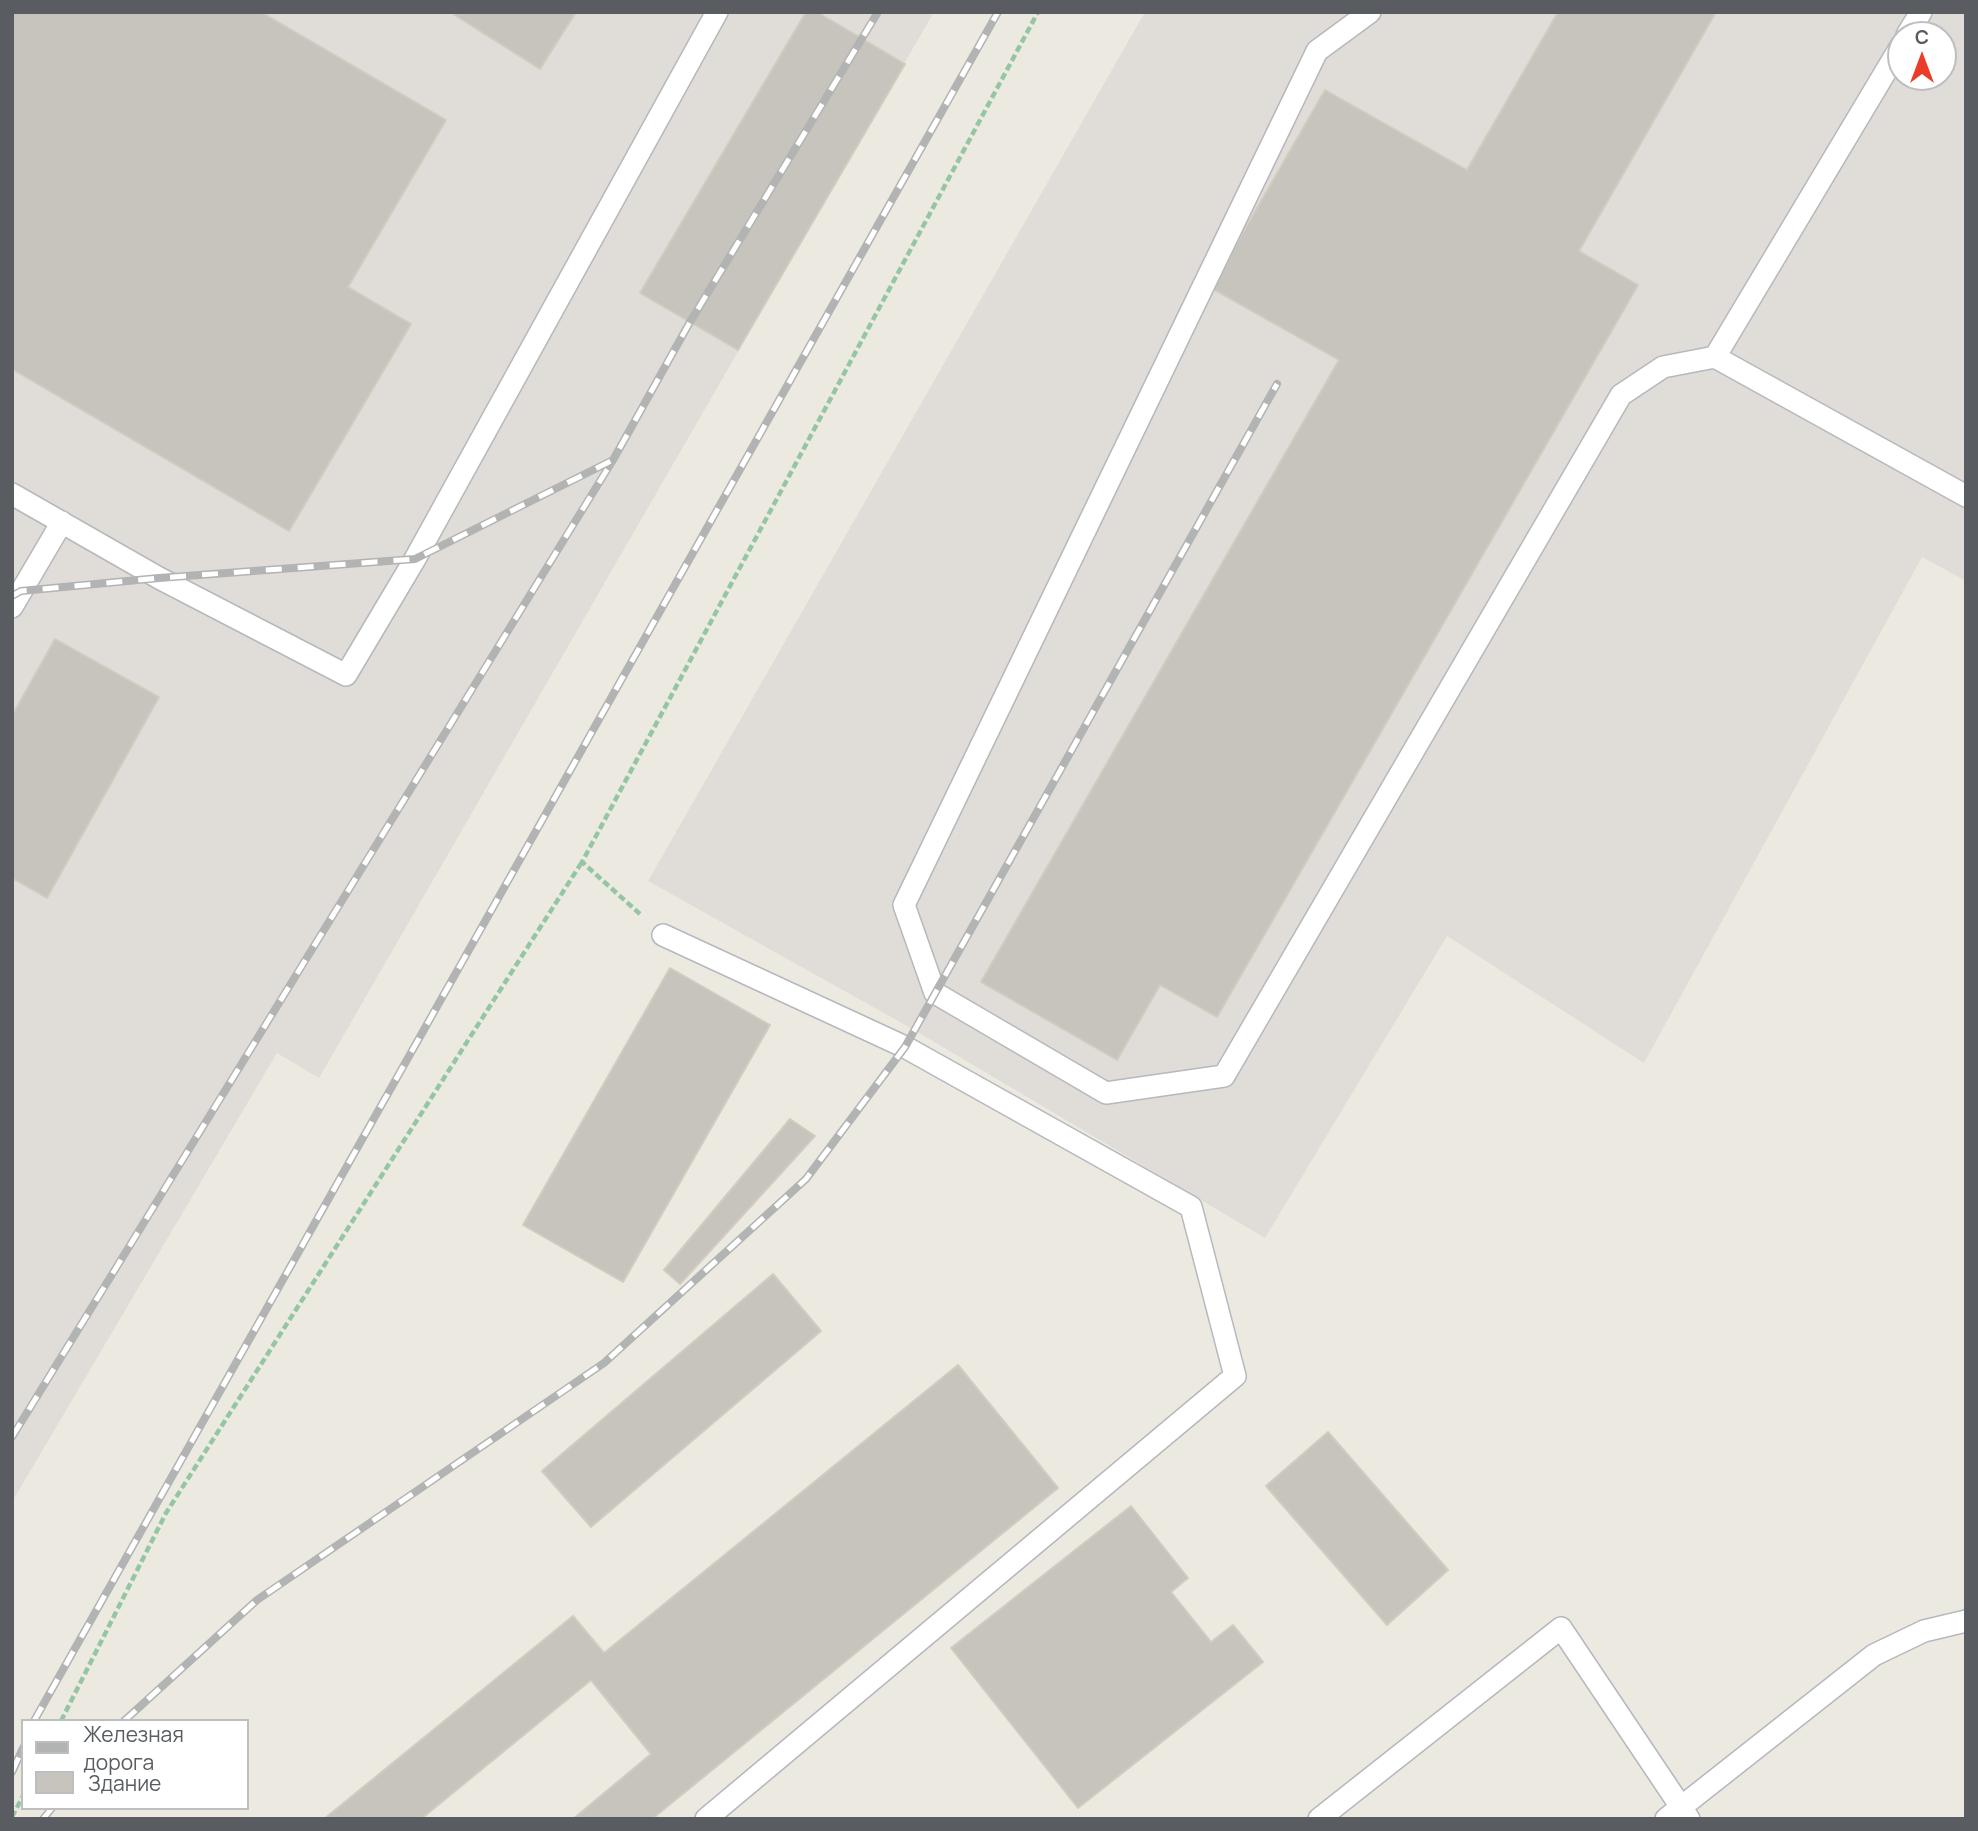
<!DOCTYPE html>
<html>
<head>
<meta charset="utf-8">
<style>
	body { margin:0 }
	#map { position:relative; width:1978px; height:1831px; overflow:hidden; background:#eceae0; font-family:Manrope,sans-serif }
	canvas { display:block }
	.frame { position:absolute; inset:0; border:14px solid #595d62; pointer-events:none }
	.legend { position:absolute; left:21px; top:1719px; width:228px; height:91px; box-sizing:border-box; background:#fff; border:2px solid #bdbec0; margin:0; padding:9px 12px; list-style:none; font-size:21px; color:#595d62 }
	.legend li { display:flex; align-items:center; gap:14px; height:35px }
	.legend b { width:35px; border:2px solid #bdbec0 }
	.north { position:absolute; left:1887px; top:21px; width:70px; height:70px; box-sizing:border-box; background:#fff; border:2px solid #bdbec0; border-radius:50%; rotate:0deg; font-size:19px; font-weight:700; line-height:28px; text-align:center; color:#595d62 }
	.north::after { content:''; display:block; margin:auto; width:24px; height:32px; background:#ea3c28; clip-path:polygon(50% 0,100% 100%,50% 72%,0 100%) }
</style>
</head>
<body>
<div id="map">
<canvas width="1978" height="1831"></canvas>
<div class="frame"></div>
<ul class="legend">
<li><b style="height:9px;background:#b2b3b3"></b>Железная дорога</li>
<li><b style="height:19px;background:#c7c4bd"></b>Здание</li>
</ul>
<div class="north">С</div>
</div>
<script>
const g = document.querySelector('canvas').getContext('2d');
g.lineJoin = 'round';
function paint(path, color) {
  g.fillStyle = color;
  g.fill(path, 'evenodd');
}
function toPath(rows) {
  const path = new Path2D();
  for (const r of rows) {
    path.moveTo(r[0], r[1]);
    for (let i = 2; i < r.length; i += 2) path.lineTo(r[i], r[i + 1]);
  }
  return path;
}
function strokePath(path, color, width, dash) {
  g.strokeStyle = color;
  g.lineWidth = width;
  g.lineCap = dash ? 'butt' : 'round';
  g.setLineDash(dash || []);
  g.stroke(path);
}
paint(toPath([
	[12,12,934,12,319,1078,277,1053,12,1502],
	[1145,12,1966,12,1966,581,1922,557,1644,1063,1447,936,1265,1238,914,1030,648,881],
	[1901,35,1943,35,1943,77,1901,77]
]), '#e0ddd8');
const building = toPath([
	[12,12,261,12,446,120,348,287,411,324,289,531,12,369,12,12],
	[450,12,576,12,540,69,450,12],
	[806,12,817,12,905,64,738,350,640,293,806,12],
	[1558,12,1716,12,1579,251,1638,285,1217,1017,1160,985,1117,1060,981,982,1339,360,1211,288,1325,90,1467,170,1558,12],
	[55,639,159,697,47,898,12,878,12,716,55,639],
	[670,968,770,1025,623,1282,523,1225,670,968],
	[790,1119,815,1136,680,1284,664,1270,790,1119],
	[773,1274,821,1331,591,1527,542,1471,773,1274],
	[958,1365,1058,1488,652,1819,573,1819,651,1754,591,1680,421,1819,324,1819,573,1616,604,1653,958,1365],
	[1328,1432,1448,1570,1387,1625,1266,1486,1328,1432],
	[1131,1506,1188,1578,1171,1592,1211,1642,1233,1625,1263,1662,1078,1808,951,1648,1131,1506]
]);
paint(building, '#c7c4bd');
strokePath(building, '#d1ccbf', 2);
const service = toPath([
	[1370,12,1317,51,904,905,935,993,1106,1093,1224,1076,1621,395,1663,367,1715,357,1966,496],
	[1907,35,1921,12],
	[1715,357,1901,46],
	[12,494,159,578,346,675,415,559,717,12],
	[12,607,62,522],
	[663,935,905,1047,1191,1207,1235,1376,706,1819],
	[1319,1819,1561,1628,1689,1819],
	[1666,1819,1874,1655,1924,1631,1966,1621]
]);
strokePath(service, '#b6b8bd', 24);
strokePath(toPath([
	[640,914,582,862,1038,12],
	[61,1721,166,1513,582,862],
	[12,1817,23,1796]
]), '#95c6a4', 4.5, [7, 3.5]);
strokePath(service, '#fff', 21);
const rail = toPath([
	[12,596,21,591,159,578,415,559,613,460,690,322,878,12],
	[12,1437,613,460],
	[34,1721,998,12],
	[124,1721,257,1600,604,1363,806,1179,905,1047,1277,384],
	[12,1772,23,1748],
	[43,1819,52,1808]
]);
strokePath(rail, '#b2b3b3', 8);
strokePath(rail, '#fff', 5, [16]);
</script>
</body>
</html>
